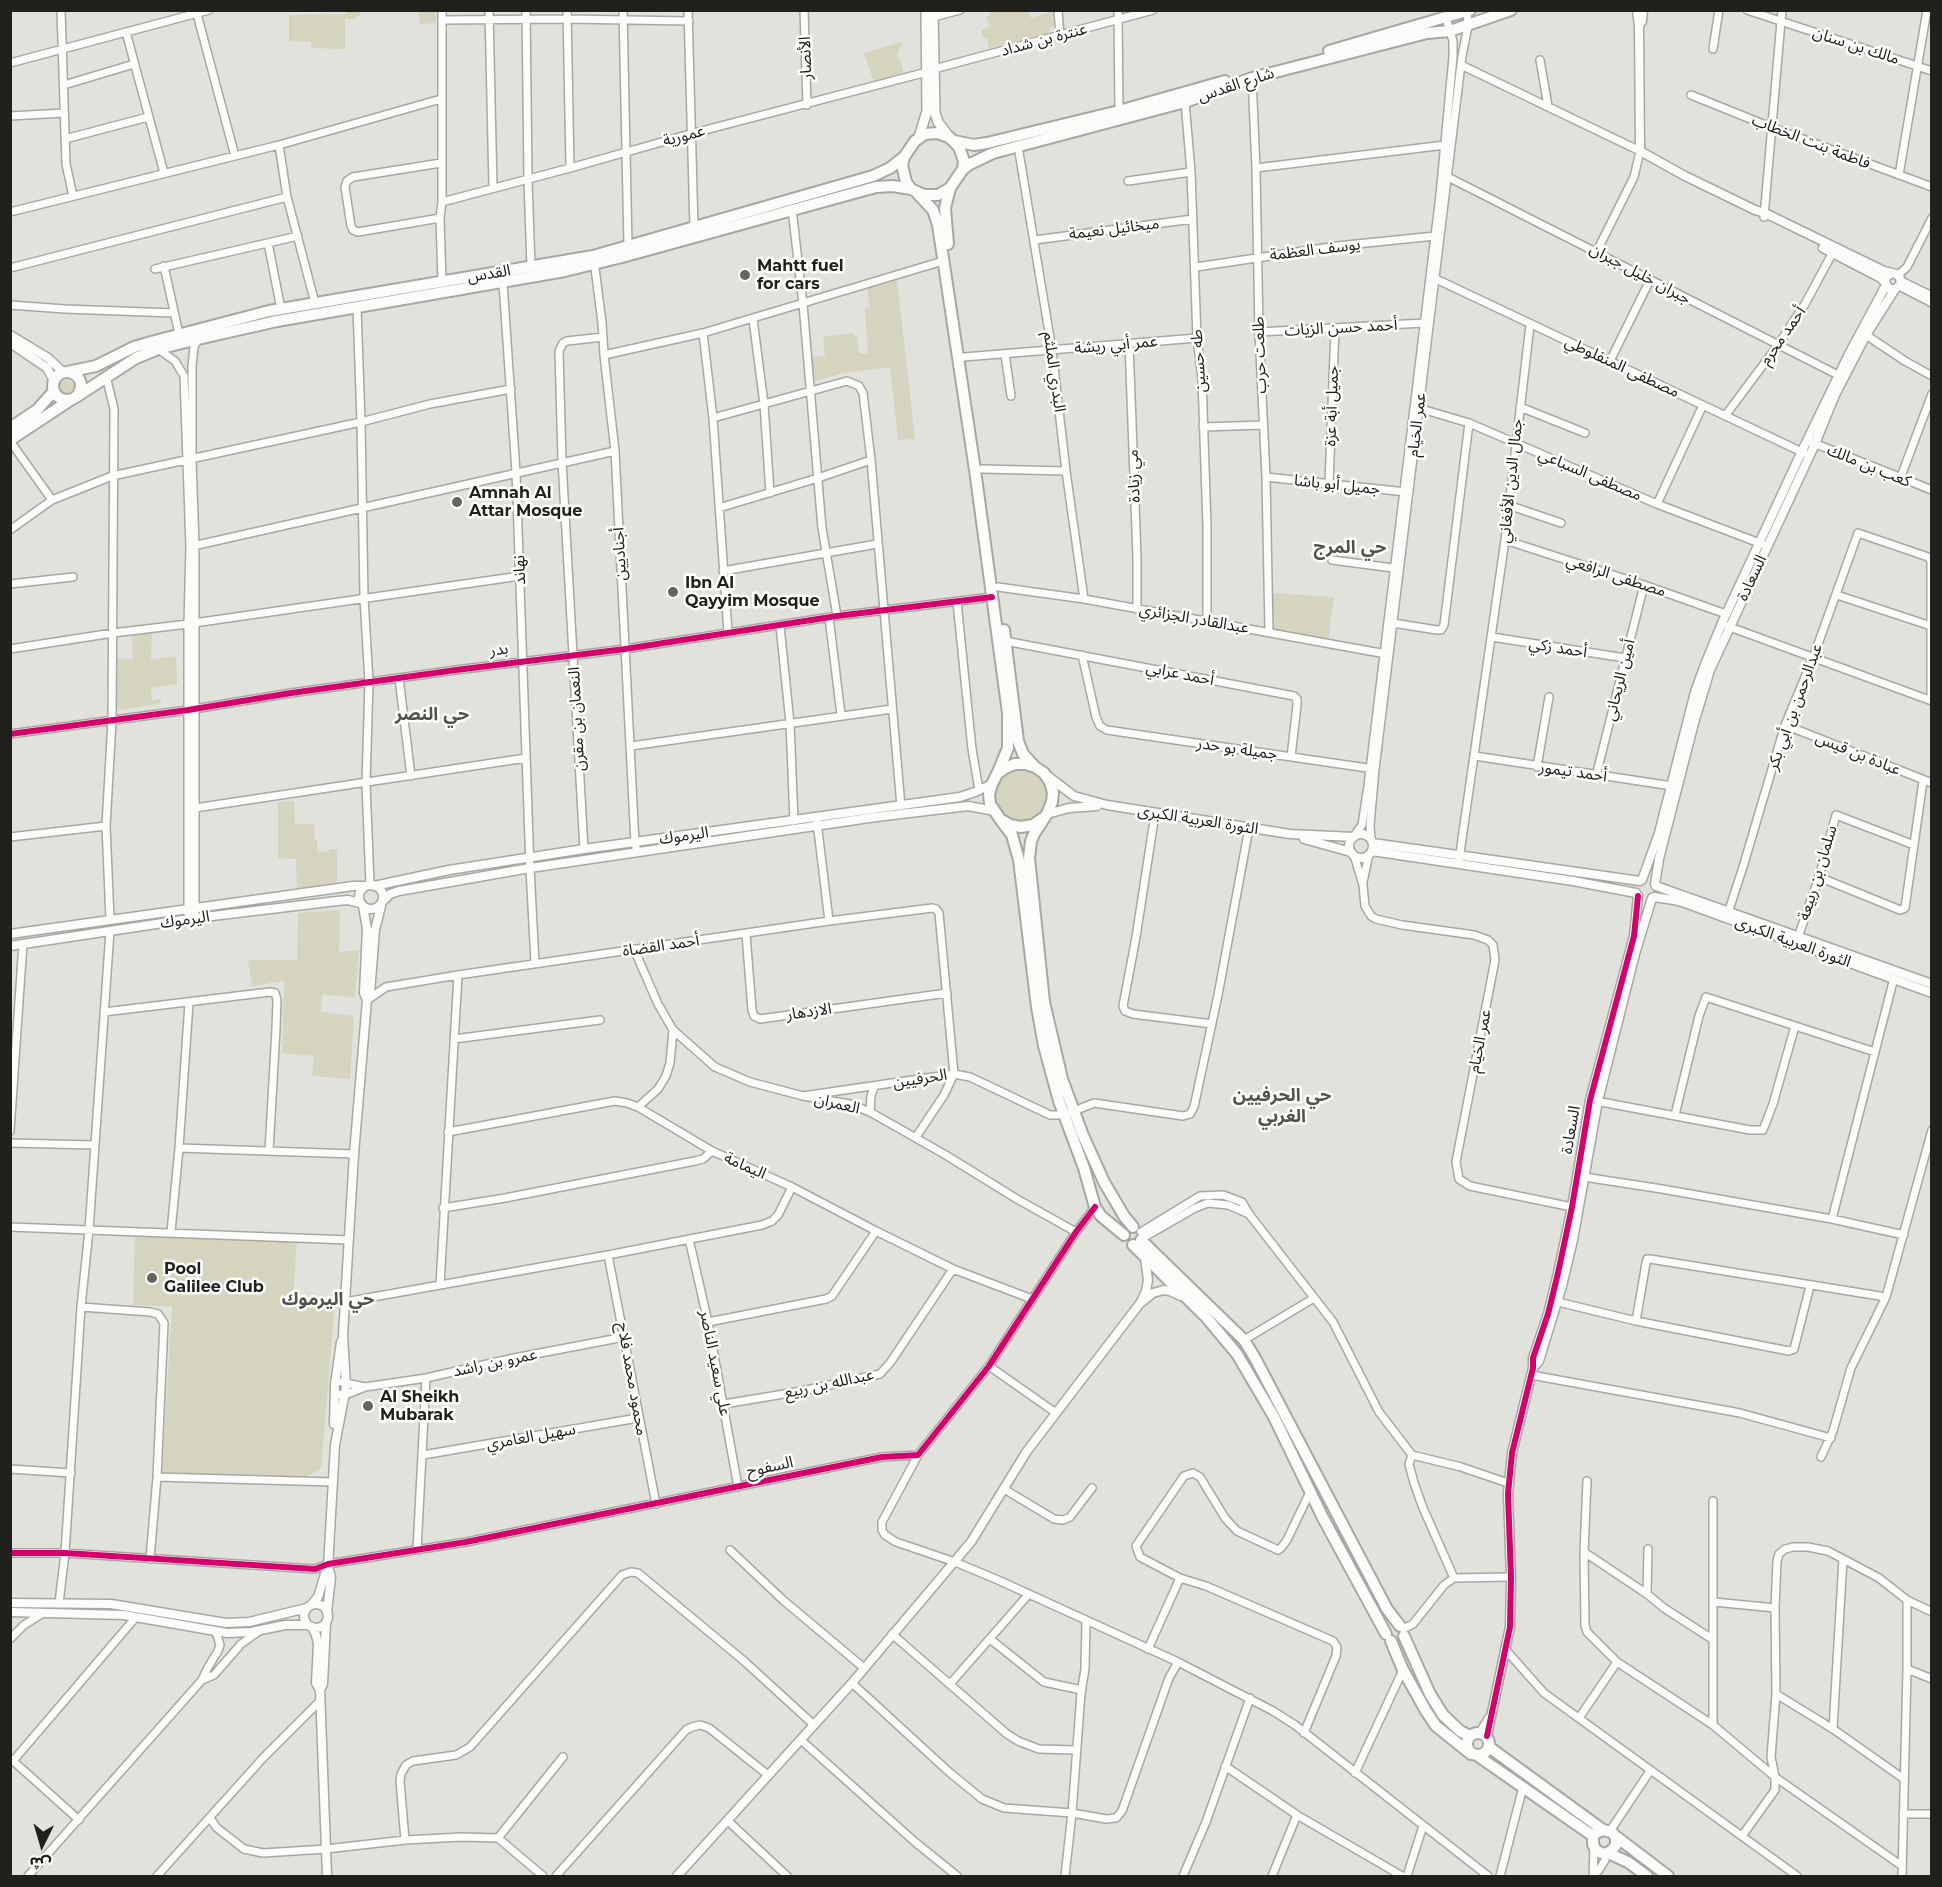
<!DOCTYPE html>
<html>
<head>
<meta charset="utf-8">
<style>
	body { margin:0 }
	#map { position:relative; width:1942px; height:1887px; overflow:hidden; background:#e2e2dd; font-family:Montserrat,"Noto Sans Arabic",sans-serif }
	canvas { display:block }
	.frame { position:absolute; inset:0; border:12px solid #20201c; pointer-events:none }
	.north { position:absolute; left:12px; top:1815px; width:60px; height:60px; -webkit-text-stroke:4px #fffffe; paint-order:stroke; rotate:185deg; font-size:16px; font-weight:700; line-height:24px; text-align:center; color:#20201c }
	.north::after { content:''; display:block; margin:auto; width:21px; height:27px; background:#20201c; clip-path:polygon(50% 0,100% 100%,50% 72%,0 100%) }
</style>
</head>
<body>
<div id="map">
<canvas width="1942" height="1887"></canvas>
<div class="frame"></div>
<div class="north">ش</div>
</div>
<script>
const g = document.querySelector('canvas').getContext('2d');
g.lineJoin = 'round';
function paint(path, color) {
  g.fillStyle = color;
  g.fill(path, 'evenodd');
}
function toPath(rows) {
  const path = new Path2D();
  for (const r of rows) {
    if (r.length === 3) {
      path.moveTo(r[0] + r[2], r[1]);
      path.arc(r[0], r[1], r[2], 0, 2 * Math.PI);
      continue;
    }
    path.moveTo(r[0], r[1]);
    for (let i = 2; i < r.length; i += 2) path.lineTo(r[i], r[i + 1]);
  }
  return path;
}
function strokePath(path, color, width, dash) {
  g.strokeStyle = color;
  g.lineWidth = width;
  g.lineCap = dash ? 'butt' : 'round';
  g.setLineDash(dash || []);
  g.stroke(path);
}
function drawText(font, color, halo, rows, align = 'center') {
  g.font = font + ' Montserrat,"Noto Sans Arabic",sans-serif';
  g.lineWidth = 5;
  g.setLineDash([]);
  g.textBaseline = 'middle';
  g.strokeStyle = halo;
  g.fillStyle = color;
  for (const [text, x, y, turn = 0] of rows) {
    g.save();
    g.translate(x, y);
    g.rotate((+turn || 0) * Math.PI / 180);
    g.textAlign = isNaN(turn) ? turn : align;
    if (halo) g.strokeText(text, 0, 0);
    g.fillText(text, 0, 0);
    g.restore();
  }
}
paint(toPath([
	[346,11,360,11,360,15,356,16,356,19,345,19,345,49,311,48,311,42,289,41,289,15,346,14],
	[418,11,436,11,436,23,420,24],
	[989,11,1028,11,1031,18,1053,11,1054,25,1049,31,1045,34,989,48,987,37,983,38,981,30,990,26,986,17,991,15],
	[901,42,902,45,898,51,897,57,900,60,904,72,874,82,864,53],
	[897,280,915,439,898,440,890,367,843,373,813,382,811,357,825,356,823,337,853,333,854,336,857,335,859,354,868,353,865,308,870,307,867,289],
	[66,388,8],
	[1272,593,1334,597,1328,640,1282,633,1275,629,1271,624,1270,617],
	[152,632,151,660,176,656,177,684,151,688,152,700,161,699,161,703,122,710,118,709,114,697,114,658,133,659,132,634],
	[1021,797,26],
	[294,801,295,824,314,824,315,839,317,840,317,851,329,852,329,849,337,849,337,882,297,889,296,859,278,858,278,802],
	[340,910,339,952,359,950,355,998,322,994,321,1012,354,1016,350,1079,312,1076,314,1056,282,1053,284,981,252,986,248,960,297,960,298,913],
	[135,1236,297,1240,293,1299,335,1302,321,1468,305,1478,162,1472,172,1307,133,1305]
]), '#d4d4bf');
const minor = toPath([
	[61,10,66,164,73,196],
	[489,10,493,188],
	[526,10,528,180,531,267],
	[567,10,570,168],
	[623,10,628,246],
	[688,10,694,227],
	[804,10,807,105],
	[1058,10,1060,36],
	[1118,10,1119,111],
	[1747,10,1932,71],
	[197,14,235,156],
	[933,17,960,10],
	[442,20,567,19,689,21],
	[126,32,164,173],
	[1713,49,1719,10],
	[1540,60,1548,106],
	[10,63,209,10],
	[1461,65,1640,151,1634,177,1597,251],
	[934,69,1153,10],
	[1252,78,1256,168,1259,332,1266,477,1269,632],
	[64,85,134,64],
	[1691,95,1773,128,1932,187],
	[1185,102,1191,172,1197,338,1202,379,1207,526,1207,621],
	[10,116,64,113],
	[65,139,148,117],
	[279,145,287,197,315,303],
	[1018,146,1052,350,1066,471,1084,599],
	[1256,168,1445,145],
	[1444,175,1838,375],
	[1899,175,1927,10],
	[1128,181,1191,172],
	[442,202,570,168,690,134,927,72],
	[792,209,803,304,822,528,837,616],
	[10,212,279,145,441,99],
	[1764,217,1782,10],
	[440,218,358,232,353,230,351,226,345,187,347,181,353,177,441,163],
	[1035,240,1193,219],
	[268,243,281,309],
	[594,260,602,323,604,355,615,451,635,843,637,852],
	[164,266,179,334],
	[1196,267,1337,246,1435,236],
	[10,268,287,197],
	[155,269,298,236],
	[1898,275,1907,267,1932,218],
	[1436,279,1804,453],
	[442,281,440,218,442,202,442,10],
	[1901,281,1932,296],
	[503,283,516,472,530,868,535,963],
	[1899,286,1932,303],
	[10,305,65,309,174,313],
	[357,307,361,422,364,598,369,682,366,783,370,885],
	[753,319,764,404,770,493],
	[1259,332,1424,323],
	[703,333,713,418,728,632],
	[1866,335,1905,361,1932,376],
	[1129,343,1137,557,1137,609],
	[158,349,175,361,184,376,190,547,188,624,188,914],
	[1005,354,1011,396],
	[604,355,703,333,943,261],
	[964,357,1197,338],
	[1610,361,1650,280],
	[106,376,114,409,112,721,106,826,110,919],
	[1415,407,1469,423,1657,504,1762,544],
	[1520,407,1585,433],
	[1725,416,1778,345,1805,304,1833,252],
	[713,418,847,381,859,386,863,393,871,460,901,806],
	[1203,427,1263,425],
	[10,441,52,500],
	[1811,442,1932,490],
	[982,469,1066,471],
	[1266,477,1406,492],
	[1900,479,1932,394],
	[1329,484,1335,328],
	[1657,504,1703,405],
	[1508,505,1561,523],
	[719,508,818,478,871,460],
	[10,530,52,500,112,476,361,422,430,404,511,389],
	[1505,540,1644,585,1726,614],
	[193,546,615,451],
	[1332,560,1393,568],
	[723,571,877,544],
	[10,584,73,577],
	[998,587,1084,599,1386,654],
	[1837,595,1931,626],
	[957,602,972,749,979,790],
	[829,617,841,715],
	[194,623,520,576],
	[1393,623,1437,630,1441,630,1444,625,1469,423],
	[780,626,790,723,794,821],
	[1727,626,1932,701],
	[1492,637,1625,658],
	[1005,641,1294,696,1297,699,1297,705,1291,757],
	[10,649,113,633,188,624],
	[1082,655,1096,717,1100,726,1107,730,1374,769],
	[399,678,411,776],
	[1785,725,1932,783],
	[10,734,188,710,291,693,456,670,625,649,837,616,992,597],
	[631,746,892,709],
	[1475,756,1672,786],
	[1537,767,1549,697],
	[1596,776,1644,585],
	[195,808,526,758],
	[1155,814,1136,937,1123,1006,1125,1011,1133,1014,1212,1024],
	[817,822,829,921],
	[1354,836,1362,825,1368,786,1440,195,1453,57,1453,41,1446,18],
	[10,837,106,826],
	[1371,840,1370,825,1375,769,1462,56,1468,26,1467,12],
	[584,849,562,461,559,351,563,343,567,341,603,337],
	[1354,855,1363,885,1365,906,1371,916,1376,919,1402,925,1474,935,1488,940,1493,945,1495,960,1456,1162,1459,1179,1470,1186,1572,1207],
	[1459,860,1505,540,1530,325],
	[1819,877,1900,910,1905,908,1923,781],
	[1363,882,1369,854],
	[195,912,195,546,192,459,192,366,194,347,198,339],
	[1727,916,1743,867,1785,725,1813,658,1858,533,1928,557,1931,561,1931,700],
	[746,934,752,1010,754,1016,760,1019,947,993],
	[1797,940,1819,877,1836,815,1914,845],
	[634,949,658,1004,673,1030,715,1067,750,1082,803,1096,850,1104,870,1112,944,1154,1017,1199,1076,1232],
	[367,1000,386,987,458,975,829,921,932,908,936,909,939,913,954,1074,944,1095,916,1137],
	[104,1012,270,992,275,993,277,1000,276,1029,269,1151],
	[454,1039,600,1020],
	[803,1096,954,1074,970,1077,1050,1115,1064,1115,1094,1103,1183,1116,1190,1114,1194,1107,1218,995,1249,828],
	[1596,1101,1750,1130,1763,1130,1773,1104,1795,1026],
	[638,1107,658,1089,666,1076,670,1063,673,1030],
	[870,1112,871,1096,874,1087],
	[1675,1115,1699,1016,1706,997,1875,1052],
	[10,1131,23,944],
	[448,1132,615,1101,627,1103,638,1107,712,1151,792,1187,876,1231,953,1269,1032,1299],
	[10,1143,94,1145],
	[179,1148,354,1154],
	[1584,1177,1662,1189,1832,1219,1904,1235],
	[443,1208,505,1198,695,1161,703,1159,712,1151],
	[1832,1219,1894,978],
	[10,1227,349,1240],
	[171,1232,179,1148,189,1003],
	[1141,1232,1200,1196,1223,1195,1242,1202,1249,1214,1333,1322,1379,1412,1412,1455],
	[689,1239,708,1322,738,1487],
	[1141,1239,1195,1208,1208,1203,1228,1205,1249,1214],
	[608,1255,656,1504],
	[440,1285,458,975],
	[345,1302,608,1255,762,1225,772,1221,778,1215,792,1187],
	[1558,1302,1636,1321,1789,1351,1794,1349,1810,1286],
	[81,1307,150,1312,158,1314,164,1323,157,1477,150,1559],
	[1636,1321,1646,1263,1647,1259,1650,1259,1886,1297],
	[708,1322,826,1299,832,1296,876,1231],
	[1244,1340,1314,1298],
	[989,1366,1056,1413],
	[1531,1375,1740,1413,1831,1438],
	[341,1382,365,1387],
	[335,1392,340,1395,345,1395,365,1387,426,1378,514,1358,624,1337],
	[724,1404,802,1391,880,1374,890,1363,953,1269],
	[423,1455,638,1418],
	[918,1455,882,1522,882,1530,885,1535,896,1542,955,1562,998,1580,1178,1662,1273,1711,1295,1725,1488,1876],
	[1821,1457,1833,1431,1851,1368,1886,1297,1932,1130],
	[10,1469,71,1473],
	[157,1477,333,1482],
	[1587,1481,1584,1552,1585,1625,1587,1632,1617,1662,1713,1725,1775,1777,1902,1866],
	[1004,1489,1054,1519,1063,1520,1070,1517,1092,1488],
	[417,1550,426,1378],
	[730,1550,783,1600,864,1668],
	[1584,1552,1647,1594,1664,1608,1712,1639],
	[10,1553,65,1553,315,1569,328,1564,466,1542,882,1457,918,1455,989,1366,1076,1232,1095,1207],
	[1180,1578,1140,1557,1136,1546,1184,1476,1193,1473,1200,1477,1225,1518,1237,1531,1278,1550,1281,1548,1287,1540,1310,1492],
	[1454,1578,1423,1508,1414,1483,1409,1464,1412,1455,1461,1467,1508,1483],
	[1647,1594,1648,1549],
	[1714,1602,1775,1608],
	[59,1603,65,1553,81,1307,89,1230,110,931],
	[1403,1629,1413,1624,1444,1585,1454,1578,1511,1577],
	[892,1634,1007,1734,1018,1741,1039,1749,1076,1750],
	[10,1639,24,1625,43,1613],
	[990,1639,1044,1682,1082,1690],
	[1148,1649,1180,1578,1206,1586,1333,1641,1337,1647,1336,1656,1304,1733],
	[1505,1649,1544,1693,1797,1876],
	[1907,1669,1932,1679],
	[202,1680,214,1675,241,1644,258,1632],
	[852,1683,949,1772,982,1799,1004,1808,1072,1813,1106,1819,1116,1818,1122,1811,1169,1678,1178,1662],
	[950,1684,1028,1595],
	[1776,1694,1833,1729,1904,1779],
	[1579,1718,1617,1662],
	[1713,1725,1713,1501],
	[1833,1729,1843,1559],
	[801,1740,915,1842,957,1876],
	[11,1759,79,1820],
	[13,1761,136,1617],
	[1225,1766,1297,1815,1402,1876],
	[1355,1773,1403,1670],
	[1903,1814,1932,1814],
	[210,1818,217,1828,244,1849,263,1853,326,1849,405,1840,462,1837,498,1838,543,1876],
	[728,1821,787,1876],
	[1610,1831,1650,1771],
	[1742,1836,1775,1790,1775,1777,1771,1757,1776,1694,1775,1608,1777,1561,1779,1554,1785,1549,1793,1547,1808,1547,1828,1551,1879,1578,1907,1600,1932,1612],
	[498,1838,563,1757],
	[405,1840,400,1781,401,1774,406,1765,413,1761,456,1755,470,1747,622,1575,631,1572,638,1573,744,1661,814,1725],
	[1593,1875,1599,1870,1605,1860,1605,1854],
	[28,1876,202,1680,207,1669,218,1651,220,1645,216,1632],
	[157,1876,263,1758,319,1702],
	[556,1876,686,1730,692,1727,700,1725,709,1728,768,1775],
	[1065,1876,1072,1813,1081,1693,1085,1669,1086,1621],
	[1183,1876,1206,1822,1250,1698],
	[1272,1876,1297,1815],
	[1407,1876,1423,1826],
	[1500,1876,1523,1787],
	[1593,1876,1594,1849],
	[1902,1876,1907,1669,1907,1600]
]);
const tertiary = toPath([
	[1637,10,1639,26,1640,151,1685,176,1755,210,1765,213,1884,271,1896,274,1900,278,1901,284,1895,289,1889,289,1885,282,1886,277,1892,273],
	[1639,26,1642,21,1643,10],
	[1823,248,1879,277,1885,282],
	[10,335,48,358,63,372],
	[10,343,47,368,54,381],
	[1049,777,1074,796,1107,805,1290,834,1354,837],
	[1047,814,1069,808,1097,806],
	[1361,846,12],
	[1304,839,1351,852],
	[1373,843,1640,881],
	[1372,851,1573,881,1636,893],
	[1642,880,1659,833,1695,692,1706,662,1722,623,1802,451,1849,354,1886,285],
	[1655,884,1659,859,1694,723,1710,670,1815,444,1835,395,1866,335,1895,289],
	[371,897,12],
	[374,886,449,870,584,849,960,797,975,792,992,784],
	[1656,886,1932,984],
	[1654,897,1674,900,1685,903,1932,993],
	[383,901,390,894,399,891,530,868,876,817,968,806,995,811],
	[363,906,367,929,364,993,367,1000],
	[10,934,353,886,366,886],
	[10,946,196,918,337,901,348,900,360,903],
	[1142,1302,1153,1293,1164,1290,1170,1291,1181,1296],
	[1533,1368,1539,1361,1562,1286,1573,1240,1598,1101,1635,954,1652,898],
	[334,1424,335,1384,341,1342],
	[10,1603,111,1604,226,1623,249,1622,307,1608],
	[316,1616,12],
	[311,1605,318,1597,325,1574,328,1567],
	[10,1612,124,1615,227,1633,251,1632,285,1625,308,1625],
	[327,1612,331,1577,328,1567,335,1445,346,1387,343,1335,354,1154,367,1000,370,993,375,930,381,906],
	[312,1627,316,1635,318,1644,316,1683,320,1690,327,1876],
	[320,1690,323,1684,326,1623],
	[1480,1733,1489,1718],
	[1487,1736,1510,1627,1511,1577,1508,1494,1512,1453,1533,1368,1533,1358,1548,1314,1558,1273,1572,1207,1590,1100,1634,936,1638,896],
	[677,1876,852,1683,971,1542,1027,1451,1141,1302,1146,1291,1148,1280,1145,1258]
]);
const secondary = toPath([
	[933,10,935,113,938,122,949,137],
	[919,137,927,111,926,10]
]);
const primary = toPath([
	[1329,51,1470,10],
	[954,141,974,145,987,143,1119,111,1225,81],
	[963,169,964,161,959,147,949,137,937,133,925,134,915,141,904,157,902,165,906,182,911,189,924,195,938,195,950,188,963,169,968,165,993,153,1185,102,1252,78,1427,33,1450,31,1511,10],
	[917,193,933,210,938,225,975,470,1008,713,1008,748,998,772],
	[948,244,945,208,950,188],
	[67,372,96,366,134,347,151,342,269,311,593,256,873,176,890,168,904,157],
	[67,386,14],
	[76,397,136,358,158,349,198,339,277,321,565,271,622,257,876,187,893,186,911,189],
	[10,428,37,410,54,391],
	[10,440,72,399],
	[1004,630,1018,741,1023,754,1035,767],
	[1043,818,1033,825,1021,827,1010,825,1000,819,990,804,989,794,992,784,997,774,1005,768,1015,764,1026,764,1035,767,1044,773,1050,782,1053,792,1052,802,1047,814,1034,834,1031,841,1029,858,1044,1002,1062,1079,1082,1133,1104,1182,1124,1216,1133,1227],
	[1002,822,1012,835,1019,860,1037,1007,1044,1046,1059,1101,1084,1168,1095,1207,1101,1216,1124,1235],
	[1141,1240,1244,1340,1255,1358,1387,1609,1400,1626],
	[1133,1245,1206,1317,1237,1354,1274,1417,1323,1518,1386,1634],
	[1404,1636,1430,1694,1443,1715,1460,1731,1470,1736],
	[1391,1641,1403,1670,1426,1711,1436,1726,1471,1754],
	[1478,1744,11],
	[1489,1747,1603,1830,1612,1832,1616,1838,1616,1845,1611,1851,1605,1854,1596,1851,1593,1844,1593,1836,1596,1833,1603,1830],
	[1478,1756,1593,1836],
	[1614,1835,1668,1876],
	[1608,1853,1628,1862,1647,1876]
]);
strokePath(minor, '#a7a7a3', 10);
strokePath(tertiary, '#a7a7a3', 11);
strokePath(secondary, '#a7a7a3', 12);
strokePath(primary, '#a7a7a3', 14);
strokePath(minor, '#fbfbfa', 7);
strokePath(tertiary, '#fbfbfa', 8);
strokePath(secondary, '#fbfbfa', 9);
strokePath(primary, '#fbfbfa', 10);
strokePath(toPath([
	[10,734,188,710,291,693,456,670,625,649,837,616,992,597],
	[10,1553,65,1553,315,1569,328,1564,466,1542,882,1457,918,1455,989,1366,1076,1232,1095,1207],
	[1487,1736,1510,1627,1511,1577,1508,1494,1512,1453,1533,1368,1533,1358,1548,1314,1558,1273,1572,1207,1590,1100,1634,936,1638,896]
]), '#d6006c', 6);
for (const [x, y, r, color] of [
	[745,275,6,"#646460"],
	[457,502,6,"#646460"],
	[673,592,6,"#646460"],
	[152,1278,6,"#646460"],
	[368,1406,6,"#646460"]
]) {
  const dot = new Path2D();
  dot.arc(x, y, r, 0, 2 * Math.PI);
  g.fillStyle = color;
  g.fill(dot);
  strokePath(dot, '#fffffe', 2);
}
drawText('16px', '#20201c', '#fffffe', [
	["عنترة بن شداد",1044,40,-15],
	["مالك بن سنان",1856,46,18],
	["الأنصار",806,58,-92],
	["شارع القدس",1236,85,-18],
	["عمورية",684,136,-15],
	["فاطمة بنت الخطاب",1811,142,21],
	["ميخائيل نعيمة",1114,229,-7],
	["يوسف العظمة",1315,250,-7],
	["القدس",489,274,-9],
	["جبران خليل جبران",1640,274,28],
	["أحمد حسن الزيات",1341,328,-3],
	["أحمد محرم",1783,336,-55],
	["عمر أبي ريشة",1116,345,-5],
	["طلعت حرب",1260,355,-92],
	["طه حسين",1199,361,-94],
	["مصطفى المنفلوطي",1622,367,25],
	["البدري الملثم",1054,372,82],
	["جميل أبة عزة",1332,406,-88],
	["عمر الخيام",1417,425,-83],
	["كعب بن مالك",1869,466,22],
	["مصطفى السباعي",1590,475,23],
	["مي زيادة",1134,476,-92],
	["جمال الدين الأفغاني",1511,481,-84],
	["جميل أبو باشا",1337,485,6],
	["أجناديين",620,554,-93],
	["نهاند",520,570,-92],
	["مصطفى الرافعي",1616,576,18],
	["السعادة",1752,578,-65],
	["عبدالقادر الجزائري",1194,619,10],
	["أحمد زكي",1558,648,9],
	["بدر",499,650,-7],
	["أحمد عرابي",1180,674,11],
	["أمين الريحاني",1620,680,-76],
	["عبدالرحمن بن أبي بكر",1795,707,-70],
	["النعمان بن مقرن",577,719,-93],
	["جميلة بو حدر",1237,749,8],
	["عبادة بن قيس",1858,754,22],
	["أحمد تيمور",1573,772,8],
	["الثورة العربية الكبرى",1198,820,9],
	["اليرموك",684,836,-8],
	["سلمان بن ربيعة",1818,873,-73],
	["اليرموك",185,920,-8],
	["الثورة العربية الكبرى",1793,942,20],
	["أحمد القضاة",661,946,-8],
	["الازدهار",809,1012,-8],
	["عمر الخيام",1480,1041,-79],
	["الحرفيين",920,1079,-9],
	["العمران",837,1104,13],
	["السعادة",1571,1130,-80],
	["اليمامة",745,1166,24],
	["عمرو بن راشد",495,1363,-12],
	["علي سعيد الناصر",715,1363,79],
	["محمود محمد فلاح",632,1379,80],
	["عبدالله بن ربيع",829,1384,-12],
	["سهيل العامري",531,1437,-10],
	["السفوح",770,1467,-12]
]);
drawText('bold 16px', '#20201c', '#fffffe', [
	["Mahtt fuel",757,266],
	["for cars",757,284],
	["Amnah Al",469,493],
	["Attar Mosque",469,511],
	["Ibn Al",685,583],
	["Qayyim Mosque",685,601],
	["Pool",164,1269],
	["Galilee Club",164,1287],
	["Al Sheikh",380,1397],
	["Mubarak",380,1415]
], 'left');
drawText('bold 18px', '#52524a', '#fffffe', [
	["حي المرج",1350,548],
	["حي النصر",432,715],
	["حي الحرفيين",1282,1096],
	["الغربي",1282,1117],
	["حي اليرموك",328,1300]
]);
</script>
</body>
</html>
